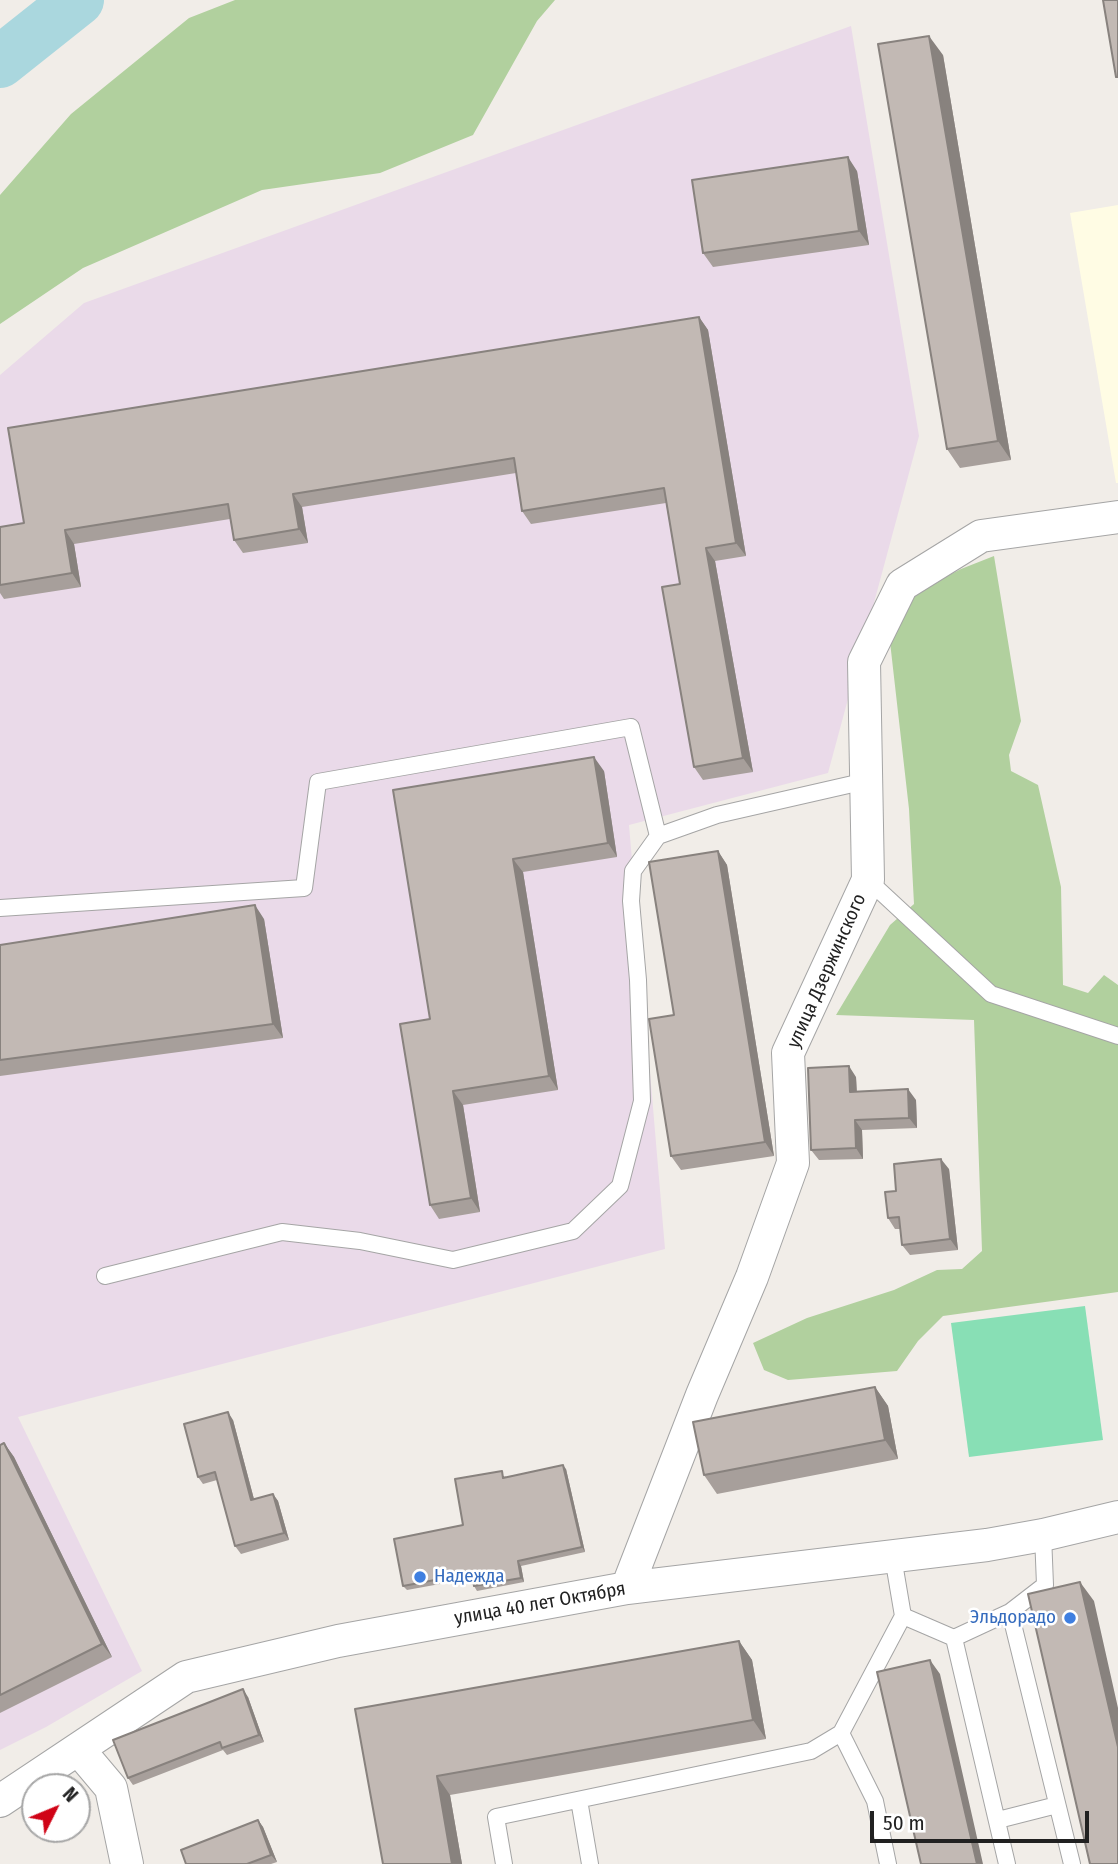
<!DOCTYPE html>
<html>
<head>
<meta charset="utf-8">
<style>
	body { margin:0 }
	#map { position:relative; width:1118px; height:1864px; overflow:hidden; background:#f1ede8; font-family:"Fira Sans Condensed",sans-serif }
	canvas { display:block }
	.north { position:absolute; left:21px; top:1773px; width:70px; height:70px; box-sizing:border-box; background:#fff; border:2px solid #a6a6a6; border-radius:50%; rotate:47deg; font-size:19px; font-weight:700; line-height:28px; text-align:center; color:#212121 }
	.north::after { content:''; display:block; margin:auto; width:24px; height:32px; background:#d00316; clip-path:polygon(50% 0,100% 100%,50% 72%,0 100%) }
	.scale { position:absolute; left:870px; top:1811px; width:219px; height:32px; box-sizing:border-box; border:4px solid #212121; border-top:0; padding-left:9px; font-size:21px; line-height:24px; white-space:nowrap; color:#212121; -webkit-text-stroke:5px #fff; paint-order:stroke }
</style>
</head>
<body>
<div id="map">
<canvas width="1118" height="1864"></canvas>
<div class="north">N</div>
<div class="scale">50 m</div>
</div>
<script>
const g = document.querySelector('canvas').getContext('2d');
g.lineJoin = 'round';
function paint(path, color) {
  g.fillStyle = color;
  g.fill(path, 'evenodd');
}
function toPath(rows) {
  const path = new Path2D();
  for (const r of rows) {
    path.moveTo(r[0], r[1]);
    for (let i = 2; i < r.length; i += 2) path.lineTo(r[i], r[i + 1]);
  }
  return path;
}
function strokePath(path, color, width, dash) {
  g.strokeStyle = color;
  g.lineWidth = width;
  g.lineCap = dash ? 'butt' : 'round';
  g.setLineDash(dash || []);
  g.stroke(path);
}
function drawText(font, color, halo, rows, align = 'center') {
  g.font = font + ' "Fira Sans Condensed",sans-serif';
  g.lineWidth = 5;
  g.setLineDash([]);
  g.textBaseline = 'middle';
  g.strokeStyle = halo;
  g.fillStyle = color;
  for (const [text, x, y, turn = 0] of rows) {
    g.save();
    g.translate(x, y);
    g.rotate((+turn || 0) * Math.PI / 180);
    g.textAlign = isNaN(turn) ? turn : align;
    if (halo) g.strokeText(text, 0, 0);
    g.fillText(text, 0, 0);
    g.restore();
  }
}
paint(toPath([
	[851,26,919,436,828,773,629,825,665,1249,18,1417,142,1671,46,1727,0,1750,0,375,84,303]
]), '#eadae9');
paint(toPath([
	[1118,205,1118,483,1116,483,1070,213]
]), '#fffce4');
paint(toPath([
	[235,0,555,0,537,21,473,135,380,173,262,190,83,268,0,324,0,195,71,114,189,18],
	[994,556,1021,721,1009,755,1011,771,1038,785,1061,887,1063,985,1088,993,1104,975,1118,985,1118,1292,943,1316,918,1341,897,1371,788,1380,764,1370,753,1343,807,1318,894,1290,937,1270,962,1269,982,1251,974,1020,836,1015,890,925,914,904,909,809,889,633,919,590,961,569]
]), '#b1d09e');
paint(toPath([
	[1085,1306,1103,1440,969,1457,951,1323]
]), '#88dfb5');
strokePath(toPath([
	[0,62,78,0]
]), '#aad7de', 52);
const lane = toPath([
	[868,880,991,994,1118,1036],
	[0,908,304,888,318,782,631,727,658,836],
	[105,1276,282,1232,360,1241,453,1260,573,1231,620,1186,642,1101,638,980,631,901,633,871,658,836,717,815,866,781],
	[1043,1535,1045,1585,1010,1612,1072,1864],
	[893,1557,903,1616,954,1638,1007,1864],
	[954,1638,1010,1612],
	[579,1800,590,1864],
	[998,1820,1057,1805],
	[504,1864,496,1817,811,1751,841,1733],
	[888,1864,875,1801,841,1733,903,1616]
]);
const street = toPath([
	[627,1588,702,1395,752,1277,793,1163,788,1053,868,880,864,662,902,585,981,536,1118,517],
	[79,1750,111,1788,127,1864],
	[0,1801,186,1677,338,1641,627,1588,987,1545,1043,1535,1118,1517]
]);
strokePath(lane, '#a5a5a5', 18);
strokePath(street, '#a5a5a5', 34);
strokePath(lane, '#fff', 16);
strokePath(street, '#fff', 32);
paint(toPath([
	[943,55,1011,460,960,468,947,449],
	[857,171,869,245,713,267,703,253],
	[699,317,708,330,746,556,715,561,753,772,703,780,694,767,680,584,666,503,531,524,522,511,516,473,302,507,308,543,243,553,234,540,230,519,74,544,81,587,4,599,0,593,0,527,24,523],
	[604,771,617,857,523,872,558,1090,463,1105,480,1212,439,1219,430,1205,430,1019,393,790],
	[718,851,727,865,774,1156,681,1170,671,1156,674,1015],
	[264,919,283,1038,0,1076,0,945],
	[856,1077,857,1091,916,1100,917,1128,862,1130,863,1159,819,1160,811,1150],
	[949,1169,958,1250,910,1255,902,1245,900,1229,895,1229,888,1218,896,1191],
	[875,1387,888,1406,898,1459,717,1494,704,1475],
	[233,1420,254,1499,273,1494,278,1501,289,1540,241,1554,235,1546,217,1480,203,1484,198,1477],
	[4,1443,14,1457,112,1657,0,1713,0,1445],
	[566,1469,585,1552,521,1566,524,1582,477,1591,474,1586,473,1578,407,1590,403,1586,463,1525,505,1476,506,1477],
	[739,1641,752,1660,766,1739,450,1795,462,1864,383,1864,355,1709],
	[248,1697,264,1742,227,1755,223,1750,133,1785,128,1778],
	[258,1820,263,1827,277,1862,271,1864,186,1864]
]), '#a79f9b');
paint(toPath([
	[929,36,943,55,1011,460,998,441],
	[848,157,857,171,869,245,859,231],
	[699,317,708,330,746,556,736,543],
	[293,494,302,507,308,543,299,529],
	[65,530,74,544,81,587,72,573],
	[706,548,715,561,753,772,743,758],
	[594,757,604,771,617,857,608,843],
	[718,851,727,865,774,1156,765,1142],
	[513,859,523,872,558,1090,549,1076],
	[255,905,264,919,283,1038,273,1024],
	[849,1066,856,1077,857,1102,850,1092],
	[908,1089,916,1100,917,1128,909,1118],
	[453,1091,463,1105,480,1212,471,1198],
	[855,1120,862,1130,863,1159,856,1148],
	[941,1159,949,1169,958,1250,950,1239],
	[875,1387,888,1406,898,1459,885,1440],
	[228,1412,233,1420,256,1507,251,1500],
	[4,1443,14,1457,112,1657,102,1644],
	[563,1465,566,1469,585,1552,582,1547],
	[273,1494,278,1501,289,1540,284,1533],
	[518,1561,521,1566,524,1582,521,1578],
	[1080,1582,1094,1601,1118,1708,1118,1747],
	[739,1641,752,1660,766,1739,753,1720],
	[930,1660,940,1674,983,1864,977,1864],
	[243,1689,248,1697,264,1742,259,1735],
	[437,1776,450,1795,462,1864,452,1864],
	[258,1820,263,1827,277,1862,271,1855]
]), '#88827e');
const building = toPath([
	[1103,0,1118,0,1118,77,1116,77,1103,0],
	[929,36,998,441,947,449,878,44,929,36],
	[848,157,859,231,703,253,692,180,848,157],
	[699,317,736,543,706,548,743,758,694,767,662,587,680,584,664,488,522,511,514,458,293,494,299,529,234,540,228,504,65,530,72,573,0,585,0,527,24,523,8,428,699,317],
	[594,757,608,843,513,859,549,1076,453,1091,471,1198,430,1205,400,1024,430,1019,393,790,594,757],
	[718,851,765,1142,671,1156,649,1019,674,1015,649,862,718,851],
	[255,905,273,1024,0,1060,0,945,255,905],
	[849,1066,850,1092,908,1089,909,1118,855,1120,856,1148,811,1150,808,1068,849,1066],
	[941,1159,950,1239,902,1245,899,1217,888,1218,885,1192,896,1191,894,1164,941,1159],
	[875,1387,885,1440,704,1475,693,1422,875,1387],
	[228,1412,251,1500,273,1494,284,1533,235,1546,215,1472,198,1477,184,1424,228,1412],
	[4,1443,102,1644,0,1695,0,1445,4,1443],
	[563,1465,582,1547,518,1561,521,1578,474,1586,472,1573,403,1586,394,1539,463,1525,455,1479,502,1471,503,1478,563,1465],
	[1080,1582,1118,1747,1118,1864,1090,1864,1028,1594,1080,1582],
	[739,1641,753,1720,437,1776,452,1864,383,1864,355,1709,739,1641],
	[930,1660,977,1864,921,1864,877,1672,930,1660],
	[243,1689,259,1735,222,1748,220,1742,128,1778,113,1740,243,1689],
	[258,1820,271,1855,247,1864,186,1864,181,1850,258,1820]
]);
paint(building, '#c2b9b4');
strokePath(building, '#88827e', 2);
for (const [x, y, r, color] of [
	[420,1577,7,"#3f7fe0"],
	[1070,1618,7,"#3f7fe0"]
]) {
  const dot = new Path2D();
  dot.arc(x, y, r, 0, 2 * Math.PI);
  g.fillStyle = color;
  g.fill(dot);
  strokePath(dot, '#fff', 2.5);
}
drawText('19px', '#212121', '#fff', [
	["улица Дзержинского",827,971,-66],
	["улица 40 лет Октября",540,1604,-10]
]);
drawText('19px', '#366cbe', '#fff', [
	["Надежда",434,1577],
	["Эльдорадо",1056,1618,"right"]
], 'left');
</script>
</body>
</html>
